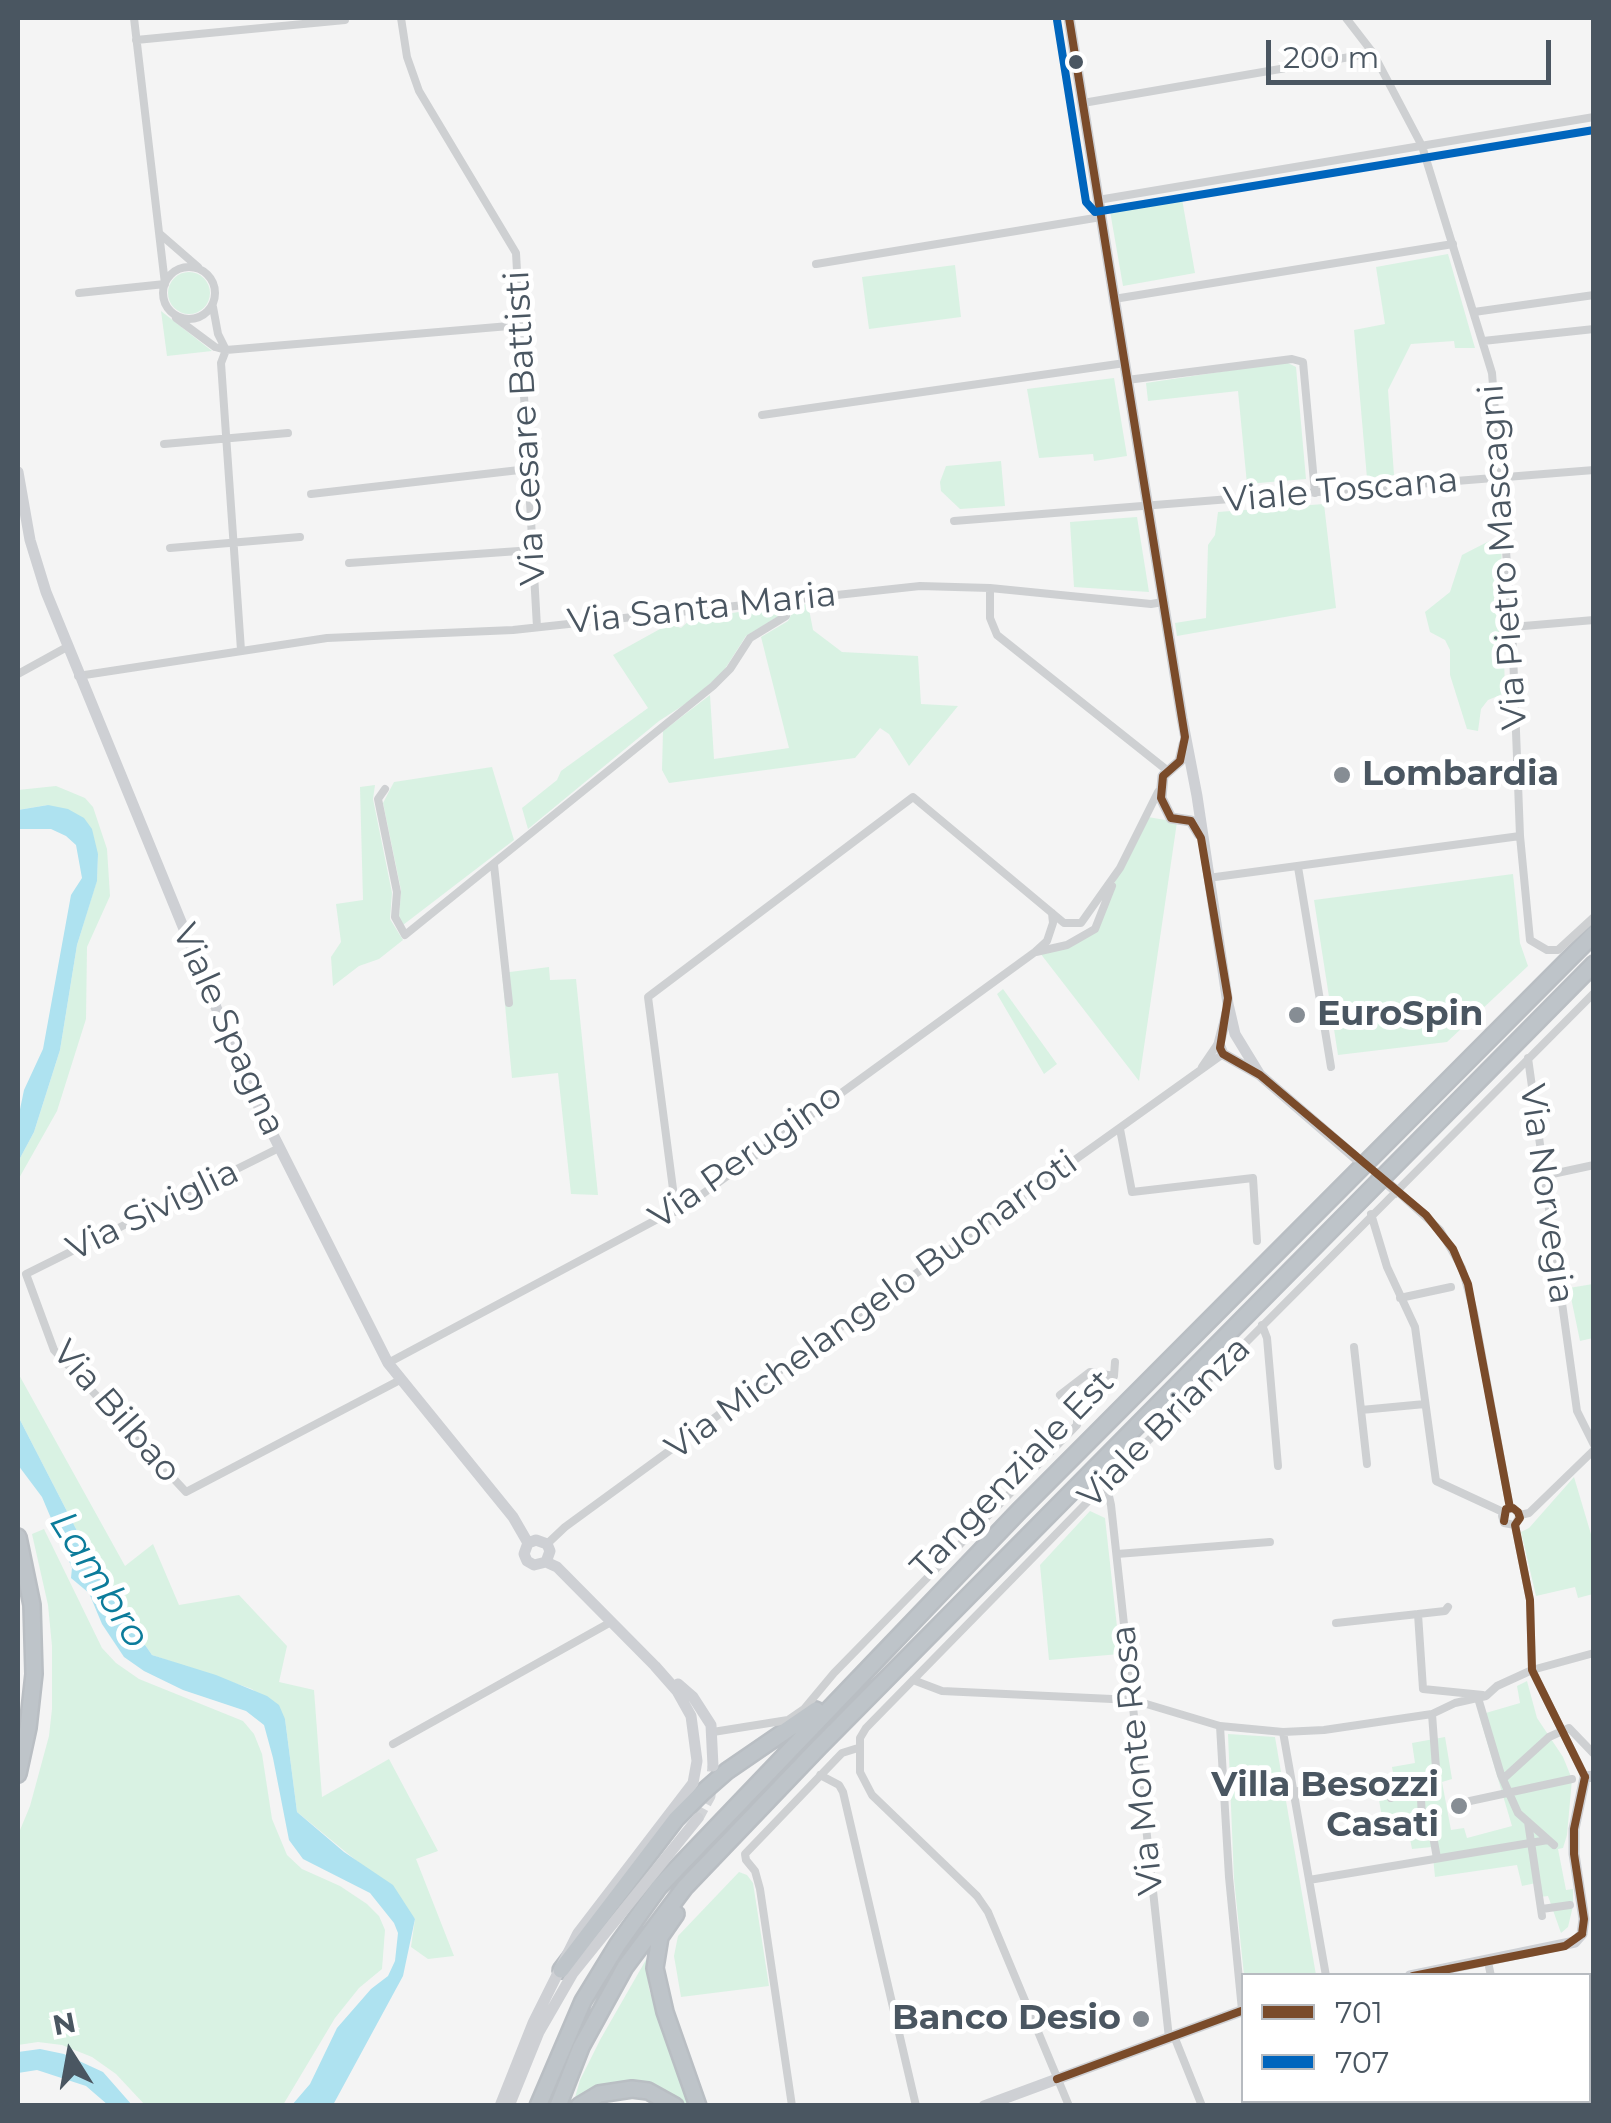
<!DOCTYPE html>
<html>
<head>
<meta charset="utf-8">
<style>
	body { margin:0 }
	#map { position:relative; width:1611px; height:2123px; overflow:hidden; background:#f4f4f4; font-family:Montserrat,sans-serif }
	canvas { display:block }
	.frame { position:absolute; inset:0; border:20px solid #4a5661; pointer-events:none }
	.legend { position:absolute; left:1241px; top:1973px; width:350px; height:130px; box-sizing:border-box; background:#fff; border:2px solid #b7bbc0; margin:0; padding:12px 18px; list-style:none; font-size:30px; color:#4a5661 }
	.legend li { display:flex; align-items:center; gap:20px; height:50px }
	.legend b { width:50px; border:2px solid #b7bbc0 }
	.north { position:absolute; left:20px; top:2003px; width:100px; height:100px; -webkit-text-stroke:8px #fff; paint-order:stroke; rotate:349deg; font-size:28px; font-weight:700; line-height:40px; text-align:center; color:#4a5661 }
	.north::after { content:''; display:block; margin:auto; width:35px; height:45px; background:#4a5661; clip-path:polygon(50% 0,100% 100%,50% 72%,0 100%) }
	.scale { position:absolute; left:1266px; top:40px; width:285px; height:45px; box-sizing:border-box; border:5px solid #4a5661; border-top:0; padding-left:12px; font-size:30px; line-height:35px; white-space:nowrap; color:#4a5661; -webkit-text-stroke:8px #fff; paint-order:stroke }
</style>
</head>
<body>
<div id="map">
<canvas width="1611" height="2123"></canvas>
<div class="frame"></div>
<ul class="legend">
<li><b style="height:12px;background:#7a4b2a"></b>701</li>
<li><b style="height:12px;background:#0065bd"></b>707</li>
</ul>
<div class="north">N</div>
<div class="scale">200 m</div>
</div>
<script>
const g = document.querySelector('canvas').getContext('2d');
g.lineJoin = 'round';
function paint(path, color) {
  g.fillStyle = color;
  g.fill(path, 'evenodd');
}
function toPath(rows) {
  const path = new Path2D();
  for (const r of rows) {
    if (r.length === 3) {
      path.moveTo(r[0] + r[2], r[1]);
      path.arc(r[0], r[1], r[2], 0, 2 * Math.PI);
      continue;
    }
    path.moveTo(r[0], r[1]);
    for (let i = 2; i < r.length; i += 2) path.lineTo(r[i], r[i + 1]);
  }
  return path;
}
function strokePath(path, color, width, dash) {
  g.strokeStyle = color;
  g.lineWidth = width;
  g.lineCap = dash ? 'butt' : 'round';
  g.setLineDash(dash || []);
  g.stroke(path);
}
function drawText(font, color, halo, rows, align = 'center') {
  g.font = font + ' Montserrat,sans-serif';
  g.lineWidth = 10;
  g.setLineDash([]);
  g.textBaseline = 'middle';
  g.strokeStyle = halo;
  g.fillStyle = color;
  for (const [text, x, y, turn = 0] of rows) {
    g.save();
    g.translate(x, y);
    g.rotate((+turn || 0) * Math.PI / 180);
    g.textAlign = isNaN(turn) ? turn : align;
    if (halo) g.strokeText(text, 0, 0);
    g.fillText(text, 0, 0);
    g.restore();
  }
}
paint(toPath([
	[1182,199,1195,273,1123,286,1110,211],
	[1448,254,1475,348,1455,348,1454,341,1411,344,1388,390,1394,475,1367,478,1354,330,1385,324,1376,267],
	[955,265,961,317,869,329,862,277],
	[189,293,21],
	[161,311,212,351,167,356],
	[1286,362,1296,367,1306,479,1247,484,1238,391,1148,401,1146,383],
	[1114,378,1127,456,1094,461,1093,454,1039,458,1027,389],
	[1001,461,1005,506,960,509,941,491,940,482,946,466],
	[1324,504,1336,608,1177,636,1175,623,1206,618,1208,545,1215,535,1218,512],
	[1137,517,1149,592,1074,587,1070,522],
	[1501,535,1505,693,1488,700,1481,709,1478,731,1467,729,1450,675,1450,650,1445,640,1430,632,1425,612,1450,592,1462,555],
	[808,604,813,630,842,652,918,656,921,704,958,706,909,766,889,734,880,728,855,758,669,783,662,770,663,731,710,695,714,759,789,748,761,637,788,621,796,605],
	[775,606,779,616,746,636,723,672,693,699,659,721,528,829,522,808,557,780,561,771,648,708,613,655,669,624,681,628,690,620],
	[492,767,514,840,403,925,399,919,401,890,383,803,394,782],
	[375,785,373,799,392,893,390,919,403,940,379,959,359,966,333,986,331,957,341,942,336,904,363,900,360,787],
	[56,786,85,798,93,807,107,849,110,896,87,947,86,1019,57,1111,18,1180,18,1162,34,1132,60,1050,77,945,97,880,98,854,48,805,18,810,18,790],
	[1148,817,1177,822,1139,1081,1040,953,1088,935],
	[1513,874,1520,943,1528,966,1447,1042,1338,1055,1314,900],
	[549,967,550,980,576,979,598,1195,571,1194,558,1073,512,1078,502,973],
	[1003,989,1057,1064,1044,1074,997,994],
	[1593,1284,1593,1338,1580,1341,1569,1288],
	[18,1373,125,1566,153,1544,179,1605,239,1595,287,1646,279,1682,314,1690,322,1797,389,1759,438,1851,416,1859,454,1956,428,1959,411,1947,415,1919,358,1862,297,1812,285,1719,252,1689,152,1655,109,1593,18,1416],
	[1574,1477,1593,1541,1593,1594,1578,1598,1575,1587,1536,1596,1521,1532,1529,1528],
	[1090,1511,1105,1518,1120,1654,1049,1660,1040,1565],
	[44,1529,102,1648,116,1663,139,1679,243,1721,254,1734,262,1754,272,1819,287,1855,302,1869,340,1886,367,1904,379,1916,385,1930,382,1969,359,1988,335,2018,283,2105,145,2105,116,2074,92,2057,62,2045,38,2042,18,2045,18,1835,30,1806,49,1736,52,1709,52,1646,48,1605,32,1534],
	[1527,1681,1537,1718,1563,1757,1572,1779,1567,1835,1563,1848,1558,1849,1566,1890,1573,1889,1573,1906,1568,1927,1561,1933,1548,1896,1540,1897,1536,1883,1522,1886,1517,1865,1435,1877,1432,1847,1412,1849,1409,1834,1403,1834,1401,1827,1392,1828,1391,1822,1383,1823,1379,1800,1397,1796,1392,1767,1415,1763,1412,1743,1445,1737,1452,1779,1442,1782,1451,1830,1464,1828,1467,1838,1512,1826,1479,1715,1520,1703,1517,1686],
	[1228,1734,1275,1737,1316,1975,1244,1975,1234,1879],
	[739,1872,747,1875,753,1883,769,1986,681,1997,674,1956,678,1936],
	[647,1958,649,1989,689,2105,609,2085,595,2087,574,2101,580,2080,600,2040]
]), '#d9f2e3');
paint(toPath([
	[48,805,68,809,84,818,92,829,98,854,97,881,77,945,60,1050,34,1132,18,1162,18,1119,24,1090,43,1049,71,895,82,878,76,845,66,836,51,829,18,829,18,810],
	[18,1416,109,1593,152,1655,216,1675,267,1696,279,1705,285,1719,297,1812,344,1852,393,1885,415,1919,403,1976,333,2105,292,2105,310,2084,337,2028,371,1989,388,1976,395,1961,398,1933,394,1923,370,1893,303,1859,289,1840,273,1758,264,1725,246,1711,183,1690,144,1671,124,1657,102,1624,89,1593,71,1578,72,1568,42,1497,18,1465],
	[40,2049,64,2054,103,2072,132,2105,108,2105,86,2086,37,2070,18,2073,18,2052]
]), '#aee2f0');
strokePath(toPath([
	[1361,1161,1400,1194],
	[698,1818,710,1796,713,1766]
]), '#d2d4d7', 11, [11, 5.5]);
const highway = toPath([
	[18,1537,32,1605,34,1674,28,1728,18,1774],
	[676,1914,660,1937,655,1968,665,2012,698,2106],
	[561,1970,676,1819,703,1792,727,1771,816,1710],
	[538,2106,583,2001,618,1944,659,1887,1019,1511,1594,934],
	[558,2106,581,2047,625,1967,685,1887,819,1747,1594,964],
	[579,2106,599,2094,632,2089,648,2091,675,2106]
]);
strokePath(highway, '#b9bec3', 20);
strokePath(toPath([
	[401,18,407,57,419,91,516,253,537,627],
	[1346,18,1373,53,1422,146,1492,373,1512,627,1520,836,1530,940,1547,950,1558,950,1594,917],
	[136,40,345,20],
	[1083,103,1373,53],
	[1098,200,1594,117],
	[160,234,198,267],
	[816,264,1101,217],
	[189,293,26],
	[79,293,165,284,134,18],
	[1114,299,1453,244],
	[213,307,218,334,226,350],
	[1474,312,1594,295],
	[176,318,215,347,226,350,521,325],
	[1483,341,1594,329],
	[226,350,221,363,241,650],
	[1127,380,1292,359,1303,362,1315,493],
	[762,415,1125,363],
	[164,444,288,433],
	[311,494,528,469],
	[954,521,1594,470],
	[170,548,300,537],
	[349,563,533,550],
	[990,588,990,618,997,635,1168,771],
	[1512,627,1594,620],
	[18,674,67,647],
	[78,676,327,638,513,630,920,586,990,588,1151,604,1163,602],
	[385,789,378,799,397,892,395,917,405,935,713,686,730,669,750,638,786,616,789,600],
	[494,865,509,1003],
	[1298,867,1331,1067],
	[1208,878,1520,836],
	[1036,952,1067,945,1095,929,1112,886],
	[1528,1058,1577,1411,1594,1445],
	[1202,1067,1219,1042],
	[1120,1129,1132,1192,1253,1178,1257,1241],
	[279,1148,26,1274,54,1350,186,1492,400,1380],
	[1543,1176,1594,1165],
	[1400,1194,1440,1230,1462,1268,1474,1312,1510,1508],
	[676,1212,648,997,913,797,1064,923,1081,923,1120,868,1158,792],
	[1371,1214,1387,1267,1415,1327,1436,1481,1503,1512],
	[1400,1298,1451,1287],
	[1262,1325,1267,1338,1278,1466],
	[1354,1347,1367,1464],
	[388,1363,697,1198,1035,952,1047,941,1053,923,1052,913],
	[1361,1410,1425,1404],
	[1077,1415,1060,1395,1090,1372,1114,1376],
	[1106,1483,1111,1505,1169,2038],
	[1520,1515,1529,1513,1594,1450],
	[1515,1525,1504,1523,1502,1516,1506,1509,1513,1508,1520,1515,1515,1525,1530,1600,1532,1670,1585,1777],
	[547,1544,565,1527,732,1405,1223,1054],
	[1117,1554,1270,1542],
	[1448,1607,1445,1611,1418,1614,1423,1689,1483,1695],
	[1336,1623,1418,1614],
	[913,1680,942,1691,1133,1700,1220,1726,1283,1732,1324,1730,1432,1714,1455,1703,1486,1696,1497,1686,1532,1670,1594,1653],
	[1478,1698,1501,1775,1518,1813,1554,1845],
	[1432,1714,1436,1768,1424,1786,1421,1799,1422,1818,1427,1833,1433,1836,1437,1858],
	[1220,1726,1229,1877,1242,2010],
	[713,1732,788,1720,804,1709,834,1673,1077,1425,1077,1415,1114,1376,1115,1362],
	[1283,1732,1326,1976],
	[393,1744,611,1622],
	[820,1775,839,1785,843,1792,916,2106],
	[1503,1779,1549,1737,1569,1728,1594,1754],
	[1293,1792,1382,1777,1388,1780,1391,1798],
	[1470,1801,1572,1779],
	[1528,1822,1542,1916],
	[1309,1880,1548,1840],
	[1542,1909,1570,1905],
	[1488,1962,1491,1976],
	[1174,2036,1202,2106],
	[1348,2100,1349,2106],
	[1512,2100,1513,2106],
	[792,2106,760,1889,755,1871,746,1860,745,1854,842,1753,858,1748],
	[1069,2106,988,1912,977,1896,872,1795,860,1772,860,1738,866,1728,1106,1483,1594,993]
]), '#ced0d2', 8);
strokePath(toPath([
	[1069,18,1182,718,1197,796,1228,1004,1235,1034,1260,1075],
	[18,472,30,540,46,592,247,1083,388,1363,513,1517,528,1543,524,1554,527,1561,534,1565,546,1562,557,1567,655,1666,677,1691,691,1716,697,1761,693,1783,578,1933,533,2023,500,2106],
	[1184,744,1180,761,1163,776,1161,798,1171,818,1191,821,1199,834],
	[1227,1013,1219,1044,1223,1054,1260,1075,1355,1157],
	[528,1543,536,1540,547,1544,550,1551,546,1562],
	[678,1684,693,1697,711,1725,713,1766],
	[1410,1976,1575,1942,1582,1934,1584,1919,1574,1854,1574,1829,1585,1777,1594,1776],
	[509,2106,539,2032,573,1973,698,1818],
	[984,2106,1244,2010]
]), '#ced0d4', 11);
strokePath(highway, '#bec4c9', 15);
strokePath(toPath([
	[1069,18,1185,737,1180,761,1163,776,1161,798,1171,818,1191,821,1201,838,1228,998,1220,1048,1223,1054,1260,1075,1426,1215,1453,1249,1468,1284,1510,1508],
	[1504,1521,1506,1509,1513,1508,1518,1512,1520,1518,1515,1525,1530,1600,1532,1670,1585,1777],
	[1582,1934,1584,1919,1574,1854,1574,1829,1585,1777],
	[1413,1976,1565,1946,1582,1934],
	[1057,2079,1244,2010]
]), '#7a4b2a', 8);
strokePath(toPath([
	[1057,20,1086,202,1095,212,1594,130]
]), '#0065bd', 8);
for (const [x, y, r, color] of [
	[1076,62,9,"#4a5661"],
	[1342,775,10,"#868d94"],
	[1297,1015,10,"#868d94"],
	[1459,1806,10,"#868d94"],
	[1141,2019,10,"#868d94"]
]) {
  const dot = new Path2D();
  dot.arc(x, y, r, 0, 2 * Math.PI);
  g.fillStyle = color;
  g.fill(dot);
  strokePath(dot, '#fff', 4);
}
drawText('35px', '#4a5661', '#fff', [
	["Via Cesare Battisti",526,428,-93],
	["Viale Toscana",1341,491,-5],
	["Via Pietro Mascagni",1504,557,-94],
	["Via Santa Maria",702,609,-6],
	["Viale Spagna",228,1030,66],
	["Via Perugino",746,1157,-35],
	["Via Norvegia",1546,1194,82],
	["Via Siviglia",153,1211,-26],
	["Via Michelangelo Buonarroti",872,1306,-36],
	["Via Bilbao",116,1412,49],
	["Viale Brianza",1165,1423,-45],
	["Tangenziale Est",1013,1475,-46],
	["Via Monte Rosa",1138,1760,-96]
]);
drawText('bold 35px', '#4a5661', '#fff', [
	["Lombardia",1362,775],
	["EuroSpin",1317,1015],
	["Villa Besozzi",1439,1786,"right"],
	["Casati",1439,1826,"right"],
	["Banco Desio",1121,2019,"right"]
], 'left');
drawText('italic 38px', '#0c7c9b', '#fff', [
	["Lambro",99,1580,58]
]);
</script>
</body>
</html>
